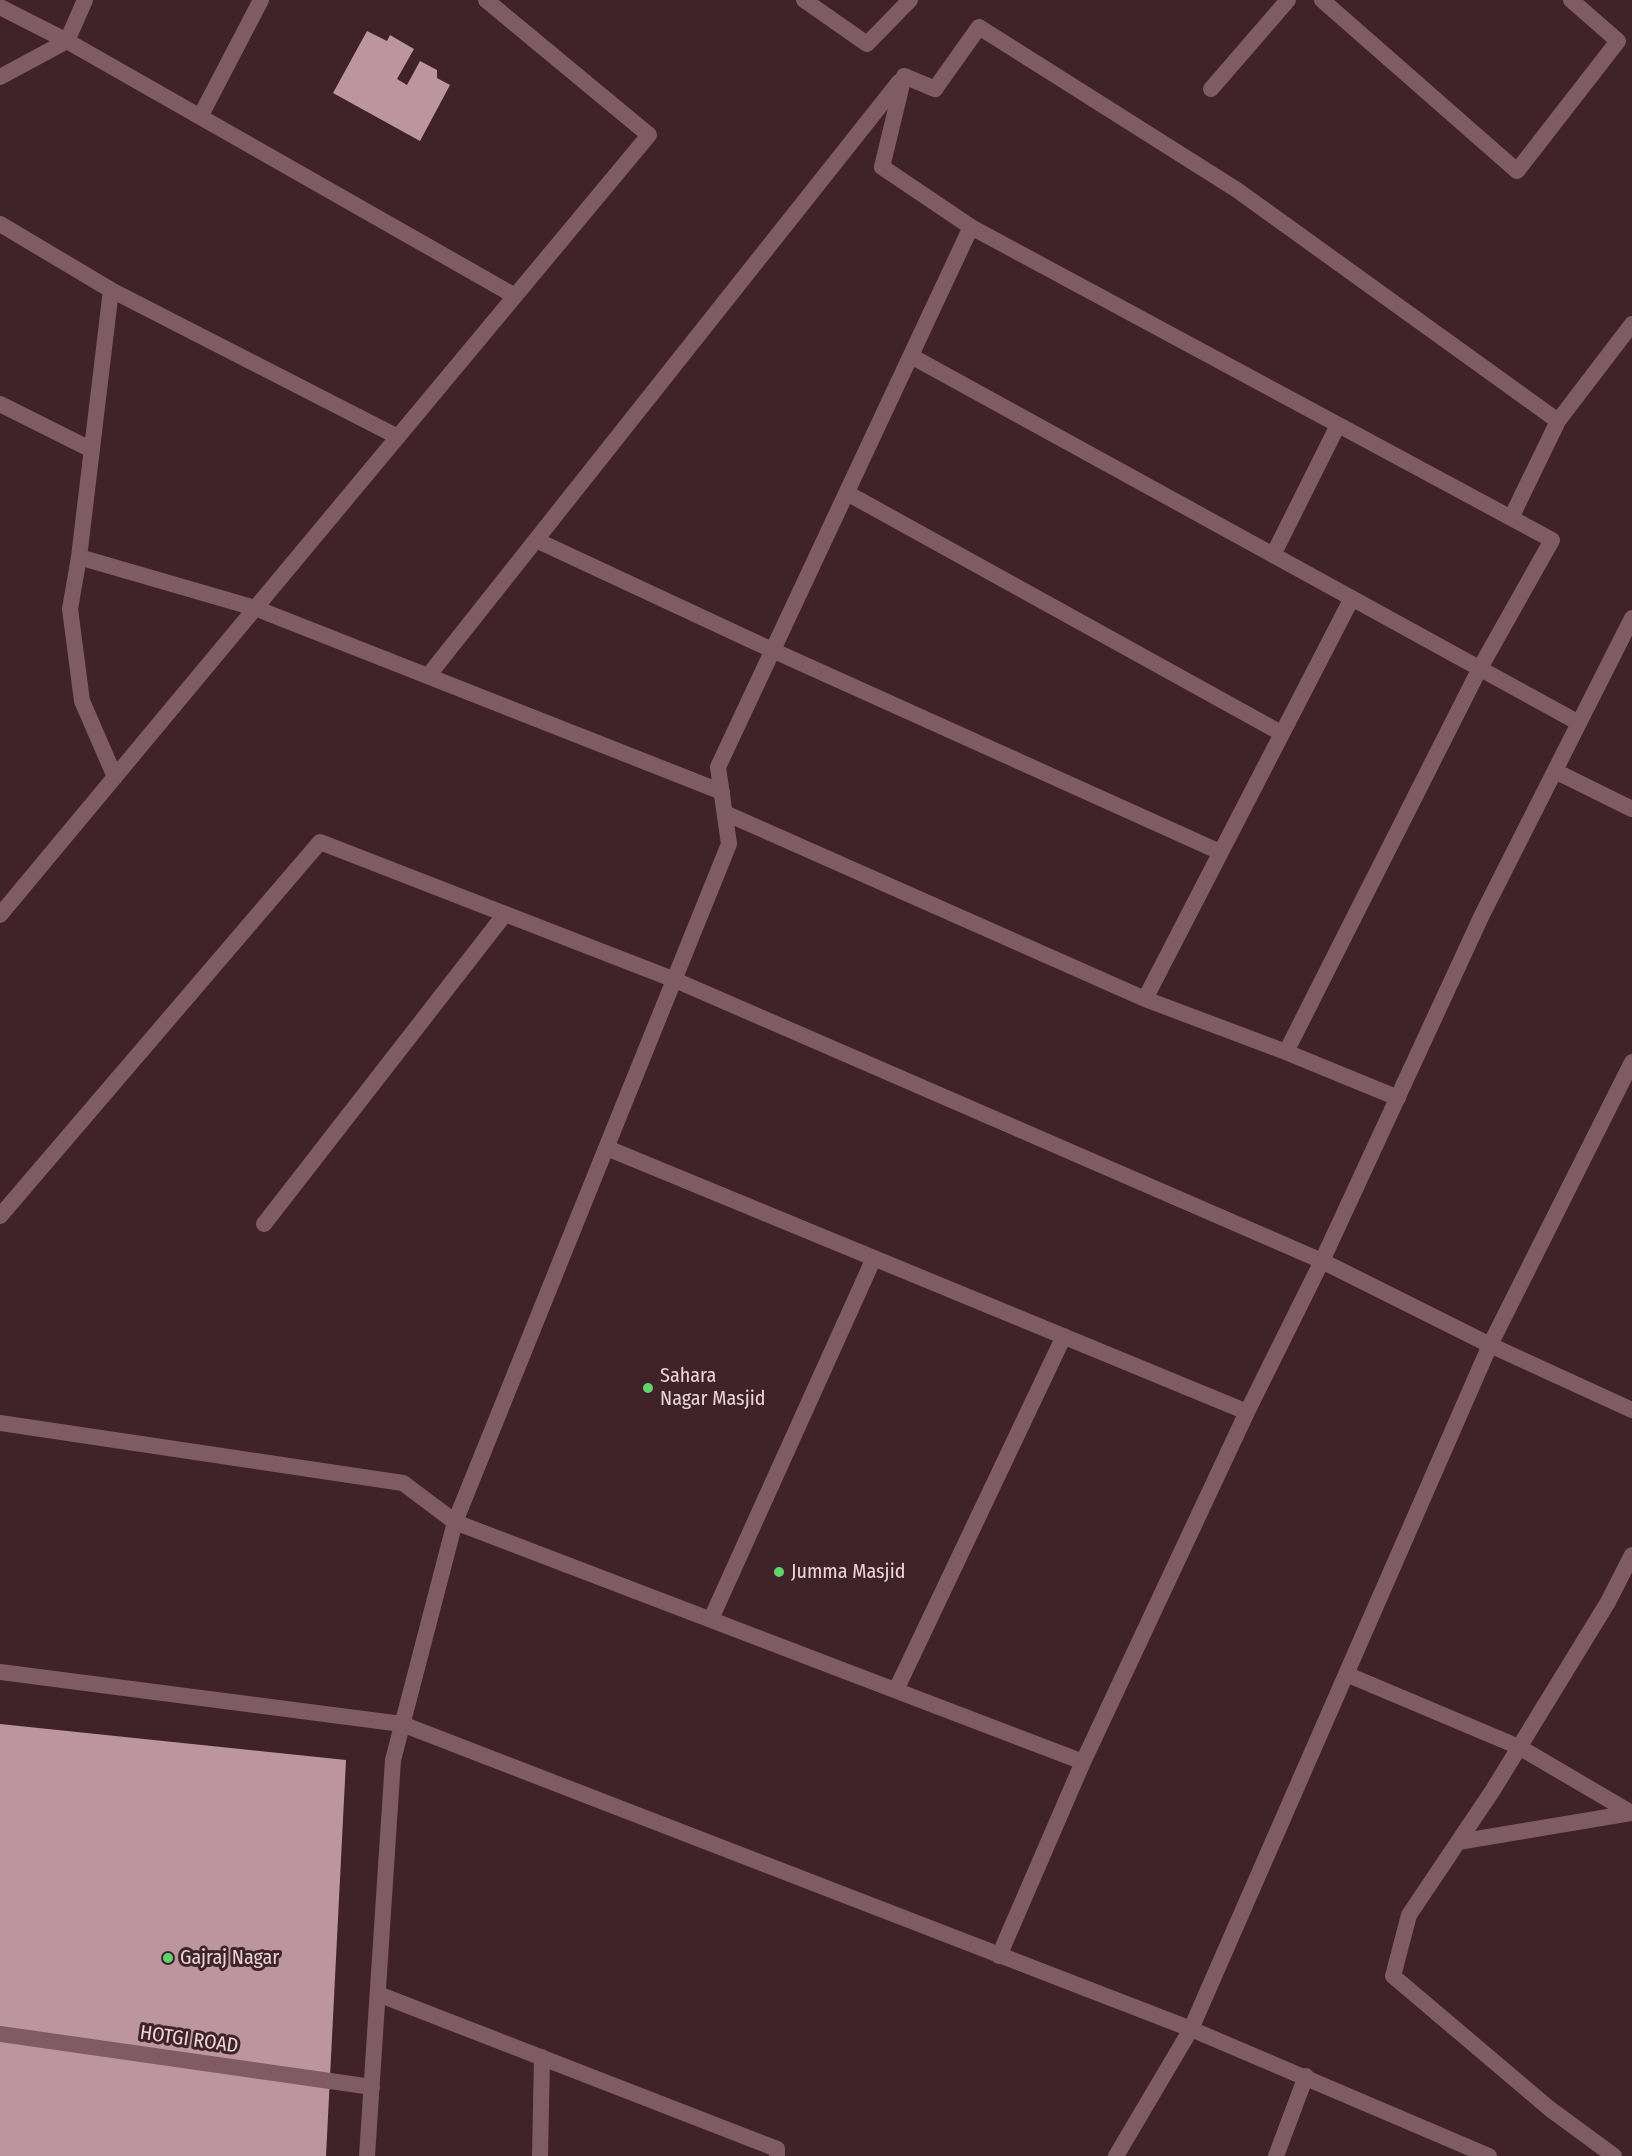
<!DOCTYPE html>
<html>
<head>
<meta charset="utf-8">
<style>
	body { margin:0 }
	canvas { display:block; background:#40222b }
</style>
</head>
<body>
<canvas width="1632" height="2156"></canvas>
<script>
const g = document.querySelector('canvas').getContext('2d');
g.lineJoin = 'round';
function paint(path, color) {
  g.fillStyle = color;
  g.fill(path, 'evenodd');
}
function toPath(rows) {
  const path = new Path2D();
  for (const r of rows) {
    path.moveTo(r[0], r[1]);
    for (let i = 2; i < r.length; i += 2) path.lineTo(r[i], r[i + 1]);
  }
  return path;
}
function strokePath(path, color, width, dash) {
  g.strokeStyle = color;
  g.lineWidth = width;
  g.lineCap = dash ? 'butt' : 'round';
  g.setLineDash(dash || []);
  g.stroke(path);
}
function drawText(font, color, halo, rows, align = 'center') {
  g.font = font + ' "Fira Sans Condensed",sans-serif';
  g.lineWidth = 6;
  g.setLineDash([]);
  g.textBaseline = 'middle';
  g.strokeStyle = halo;
  g.fillStyle = color;
  for (const [text, x, y, turn = 0] of rows) {
    g.save();
    g.translate(x, y);
    g.rotate((+turn || 0) * Math.PI / 180);
    g.textAlign = isNaN(turn) ? turn : align;
    if (halo) g.strokeText(text, 0, 0);
    g.fillText(text, 0, 0);
    g.restore();
  }
}
paint(toPath([
	[367,31,387,41,390,35,414,49,397,79,407,85,420,61,437,70,437,78,450,85,420,141,333,93],
	[0,1724,346,1760,326,2156,0,2156]
]), '#bc959f');
strokePath(toPath([
	[804,0,867,44,910,0],
	[1322,0,1517,171,1618,41,1571,0],
	[0,7,67,41,515,296],
	[904,76,935,89,979,27,1237,190,1558,421],
	[0,77,67,41,85,0],
	[1211,89,1288,0],
	[200,117,261,0],
	[0,224,111,290,398,437],
	[971,227,1552,540,1480,668,1286,1052],
	[111,290,79,557,70,609,82,701,115,777],
	[911,356,1579,723],
	[0,404,92,450],
	[847,493,1281,733],
	[1511,518,1558,421,1632,324],
	[536,540,772,650,1220,852],
	[1273,555,1338,425],
	[79,557,255,608,722,792],
	[428,676,899,82],
	[1555,771,1632,809],
	[725,813,1145,999,1352,598],
	[0,915,649,135,486,0],
	[1145,999,1286,1052,1398,1098],
	[607,1148,1247,1412],
	[0,1216,320,842,675,980,1322,1261,1490,1345,1632,1410],
	[264,1224,505,914],
	[0,1423,403,1483,455,1522,1083,1762],
	[711,1619,874,1258],
	[0,1672,402,1724,1191,2029,1489,2156],
	[1346,1674,1519,1747,1630,1812],
	[896,1690,1064,1336],
	[1458,1842,1632,1813],
	[999,1956,1083,1762,1247,1412,1322,1261,1482,915,1632,618],
	[378,1994,777,2149,777,2156],
	[0,2034,372,2087],
	[367,2156,393,1760,455,1522,729,844,718,767,971,227,882,167,904,76],
	[540,2156,542,2057],
	[1116,2156,1191,2029,1490,1345,1632,1062],
	[1276,2156,1306,2076],
	[1614,2156,1550,2109,1393,1976,1409,1915,1493,1790,1608,1602,1632,1555]
]), '#7f5c65', 16);
for (const [x, y, r, color] of [
	[648,1388,6,"#60d56b"],
	[779,1572,6,"#60d56b"],
	[168,1958,6,"#60d56b"]
]) {
  const dot = new Path2D();
  dot.arc(x, y, r, 0, 2 * Math.PI);
  g.fillStyle = color;
  g.fill(dot);
  strokePath(dot, '#40222b', 2);
}
drawText('20px', '#ebd6db', '#40222b', [
	["Sahara",660,1376],
	["Nagar Masjid",660,1399],
	["Jumma Masjid",791,1572],
	["Gajraj Nagar",180,1958]
], 'left');
drawText('20px', '#ebd6db', '#40222b', [
	["HOTGI ROAD",189,2040,8]
]);
</script>
</body>
</html>
